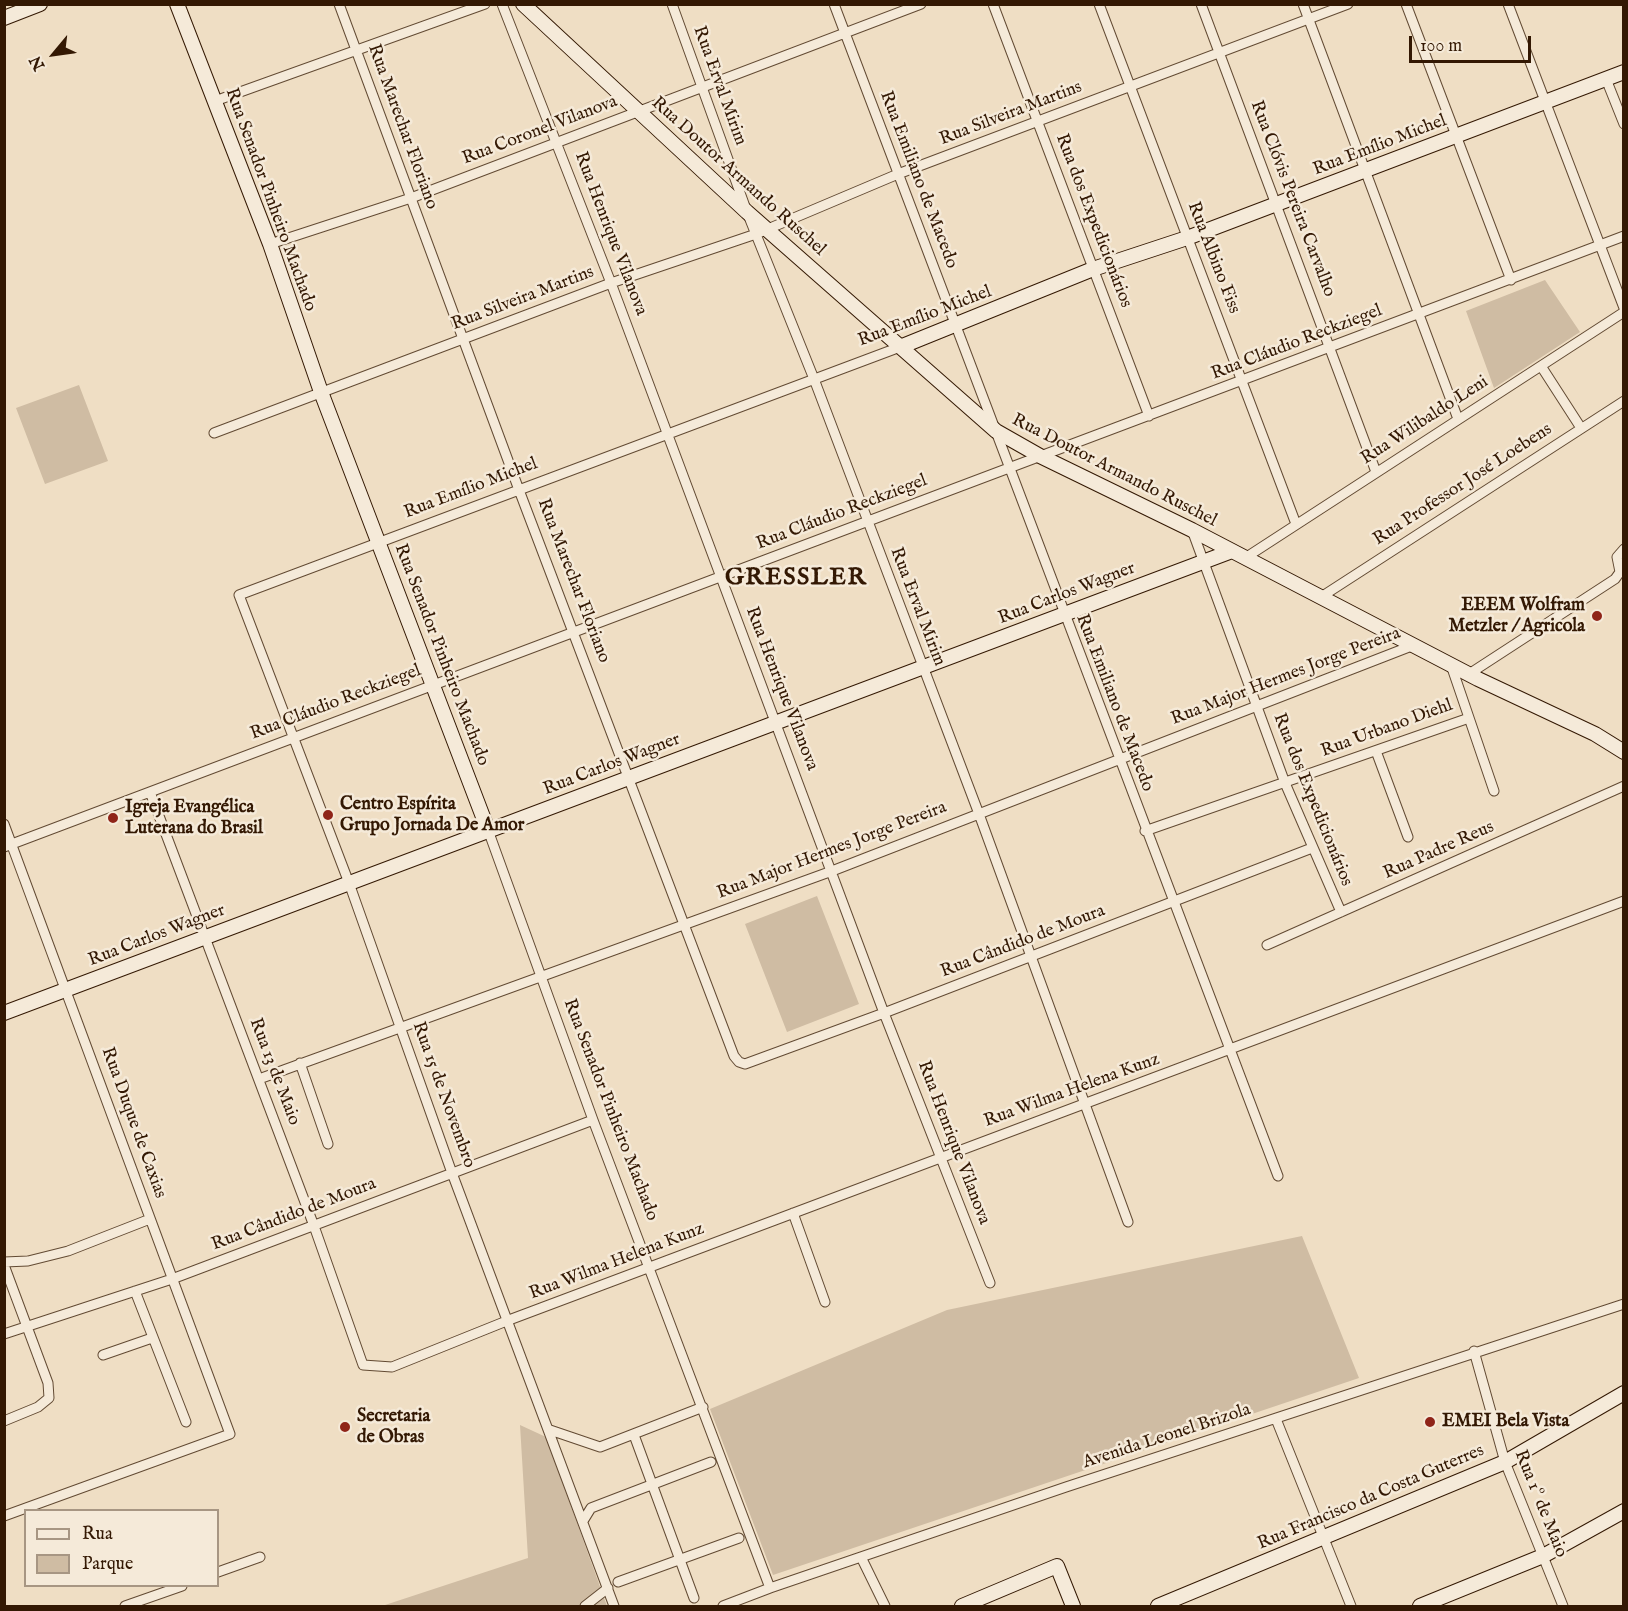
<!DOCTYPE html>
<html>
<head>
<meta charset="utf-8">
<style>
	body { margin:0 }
	#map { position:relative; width:1628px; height:1611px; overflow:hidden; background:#efdec4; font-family:"IM FELL English",serif }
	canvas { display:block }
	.frame { position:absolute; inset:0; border:6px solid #331803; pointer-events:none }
	.legend { position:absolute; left:24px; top:1509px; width:195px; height:78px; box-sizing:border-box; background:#f5ead9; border:2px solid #a79683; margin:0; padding:8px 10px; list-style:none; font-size:18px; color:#331803 }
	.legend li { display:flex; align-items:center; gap:12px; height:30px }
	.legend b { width:30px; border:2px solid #a79683 }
	.north { position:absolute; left:24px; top:24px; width:60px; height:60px; -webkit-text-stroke:4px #f5ead9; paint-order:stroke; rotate:241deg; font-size:16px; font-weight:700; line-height:24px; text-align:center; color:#331803 }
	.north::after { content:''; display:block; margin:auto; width:21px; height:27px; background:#331803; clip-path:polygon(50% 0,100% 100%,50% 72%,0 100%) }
	.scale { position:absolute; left:1409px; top:36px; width:122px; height:27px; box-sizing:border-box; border:3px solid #331803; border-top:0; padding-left:8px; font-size:18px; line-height:21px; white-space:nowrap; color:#331803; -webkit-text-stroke:4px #f5ead9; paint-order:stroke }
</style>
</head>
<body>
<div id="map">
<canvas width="1628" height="1611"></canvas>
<div class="frame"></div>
<ul class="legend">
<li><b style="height:8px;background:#f5ead9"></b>Rua</li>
<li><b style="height:16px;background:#cfbca3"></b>Parque</li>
</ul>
<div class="north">N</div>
<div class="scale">100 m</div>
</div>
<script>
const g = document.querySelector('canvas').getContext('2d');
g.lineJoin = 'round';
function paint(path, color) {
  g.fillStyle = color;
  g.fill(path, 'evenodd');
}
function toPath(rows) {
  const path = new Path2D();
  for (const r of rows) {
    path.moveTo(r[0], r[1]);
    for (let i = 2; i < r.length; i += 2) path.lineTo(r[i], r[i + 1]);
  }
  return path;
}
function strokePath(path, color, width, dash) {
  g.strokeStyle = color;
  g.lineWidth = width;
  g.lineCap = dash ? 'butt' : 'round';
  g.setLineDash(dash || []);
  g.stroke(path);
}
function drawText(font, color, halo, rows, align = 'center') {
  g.font = font + ' "IM FELL English",serif';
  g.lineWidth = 5;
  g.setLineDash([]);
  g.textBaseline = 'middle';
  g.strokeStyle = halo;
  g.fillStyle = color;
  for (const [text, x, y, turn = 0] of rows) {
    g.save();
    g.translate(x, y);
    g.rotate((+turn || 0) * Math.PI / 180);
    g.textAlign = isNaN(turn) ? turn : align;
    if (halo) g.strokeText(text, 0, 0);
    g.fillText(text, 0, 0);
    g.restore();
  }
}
paint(toPath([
	[1545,280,1580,332,1494,388,1466,311],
	[79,385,108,461,45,484,16,408],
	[817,896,859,1004,787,1032,745,924],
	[1302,1236,1359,1378,773,1575,710,1409,947,1310],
	[520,1425,546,1437,607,1606,382,1606,528,1558]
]), '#cfbca3');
const street = toPath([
	[339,4,519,490,734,1056,739,1062,745,1064,884,1013,1312,848],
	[502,4,611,283,884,1013,990,1283],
	[672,4,747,212,814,379,979,814,1128,1222],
	[834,4,1278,1176],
	[993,4,1149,416],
	[1099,4,1296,524],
	[1201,4,1376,472],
	[1303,4,1458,419],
	[1406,4,1511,280],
	[1508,4,1624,308],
	[1606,79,1624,124],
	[215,101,485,4],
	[270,244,411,198,921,4],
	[1541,366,1581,428],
	[214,433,611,283,756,234,898,174,1348,4],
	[1192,530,1285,783,1341,912],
	[1245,558,1624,312],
	[1321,597,1624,401],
	[1451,665,1494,791],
	[1469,674,1615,579,1620,572,1617,557,1624,549],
	[1376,751,1408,837],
	[150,792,314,1226,363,1365,392,1367,509,1320,1624,901],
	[4,824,230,1434,4,1516],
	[488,830,593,1120,770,1588],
	[1145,831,1469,718],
	[4,847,1624,236],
	[1267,945,1624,786],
	[300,1063,328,1144],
	[259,1079,832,871,1414,645],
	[793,1213,825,1302],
	[4,1262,28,1261,68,1251,150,1219],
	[4,1265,48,1383,49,1398,38,1407,4,1421],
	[135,1291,186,1422],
	[4,1334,172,1279,593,1120],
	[1474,1351,1505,1462,1563,1606],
	[103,1355,152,1338],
	[1276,1419,1351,1606],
	[550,1430,600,1447,703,1407],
	[634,1435,694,1598],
	[583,1521,591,1508,711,1462],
	[861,1557,885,1606],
	[218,1572,260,1557],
	[618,1582,739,1538],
	[125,1606,182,1586],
	[585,1606,608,1588],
	[614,1606,452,1173,349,883,239,595,900,347],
	[723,1606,770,1588,1066,1487,1624,1304]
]);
const secondary = toPath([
	[177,4,270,244,321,392,488,830],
	[523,4,747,212,996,431,1040,456,1192,530,1478,679,1595,734,1624,752],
	[4,18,40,4],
	[900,347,1093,269,1187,238,1624,72],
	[4,1013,1232,551],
	[962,1606,1057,1566,1073,1606],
	[1158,1606,1505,1462,1624,1393],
	[1420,1606,1543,1556,1624,1511]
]);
strokePath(street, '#624a33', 11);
strokePath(secondary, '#331803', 16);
strokePath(street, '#f5ead9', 9);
strokePath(secondary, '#f5ead9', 14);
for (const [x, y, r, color] of [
	[1597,616,6,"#8f2418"],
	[328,815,6,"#8f2418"],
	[113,818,6,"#8f2418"],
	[1430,1422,6,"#8f2418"],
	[345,1427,6,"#8f2418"]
]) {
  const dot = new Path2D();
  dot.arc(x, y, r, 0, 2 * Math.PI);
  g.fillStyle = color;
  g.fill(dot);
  strokePath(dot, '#f5ead9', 2);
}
drawText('18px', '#331803', '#f5ead9', [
	["Rua Erval Mirim",719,86,70],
	["Rua Silveira Martins",1011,114,-21],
	["Rua Marechar Floriano",402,127,70],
	["Rua Coronel Vilanova",540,131,-21],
	["Rua Emílio Michel",1380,146,-21],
	["Rua Doutor Armando Ruschel",738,177,42],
	["Rua Emiliano de Macedo",918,180,69],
	["Rua Clóvis Pereira Carvalho",1292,199,69],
	["Rua Senador Pinheiro Machado",270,200,70],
	["Rua dos Expedicionários",1093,221,69],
	["Rua Henrique Vilanova",610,234,69],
	["Rua Albino Fiss",1213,258,69],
	["Rua Silveira Martins",523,299,-21],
	["Rua Emílio Michel",925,317,-21],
	["Rua Cláudio Reckziegel",1297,343,-21],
	["Rua Wilibaldo Leni",1425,421,-33],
	["Rua Doutor Armando Ruschel",1114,471,27],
	["Rua Professor José Loebens",1463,485,-33],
	["Rua Emílio Michel",471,489,-21],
	["Rua Cláudio Reckziegel",842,513,-21],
	["Rua Marechar Floriano",573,581,69],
	["Rua Carlos Wagner",1067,594,-21],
	["Rua Erval Mirim",917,607,69],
	["Rua Senador Pinheiro Machado",441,655,69],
	["Rua Major Hermes Jorge Pereira",1286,677,-21],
	["Rua Henrique Vilanova",781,689,69],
	["Rua Cláudio Reckziegel",336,703,-21],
	["Rua Emiliano de Macedo",1114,703,69],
	["Rua Urbano Diehl",1387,729,-20],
	["Rua Carlos Wagner",612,765,-21],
	["Rua dos Expedicionários",1312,800,68],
	["Rua Major Hermes Jorge Pereira",832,851,-21],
	["Rua Padre Reus",1439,851,-24],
	["Rua Carlos Wagner",157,936,-21],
	["Rua Cândido de Moura",1023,942,-21],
	["Rua 13 de Maio",274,1072,69],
	["Rua Wilma Helena Kunz",1072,1091,-20],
	["Rua 15 de Novembro",443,1095,70],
	["Rua Senador Pinheiro Machado",610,1110,69],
	["Rua Duque de Caxias",133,1123,70],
	["Rua Henrique Vilanova",953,1143,69],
	["Rua Cândido de Moura",294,1215,-21],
	["Rua Wilma Helena Kunz",617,1262,-21],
	["Avenida Leonel Brizola",1167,1437,-18],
	["Rua Francisco da Costa Guterres",1371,1498,-23],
	["Rua 1º de Maio",1540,1504,68]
]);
drawText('bold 18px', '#331803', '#f5ead9', [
	["EEEM Wolfram",1585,606,"right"],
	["Metzler / Agricola",1585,627,"right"],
	["Centro Espírita",340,805],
	["Grupo Jornada De Amor",340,826],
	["Igreja Evangélica",125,808],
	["Luterana do Brasil",125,829],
	["Secretaria",357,1417],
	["de Obras",357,1438],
	["EMEI Bela Vista",1442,1422]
], 'left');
g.letterSpacing = '1.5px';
drawText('bold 24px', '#331803', '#f5ead9', [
	["GRESSLER",796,579]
]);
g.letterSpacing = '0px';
</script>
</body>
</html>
